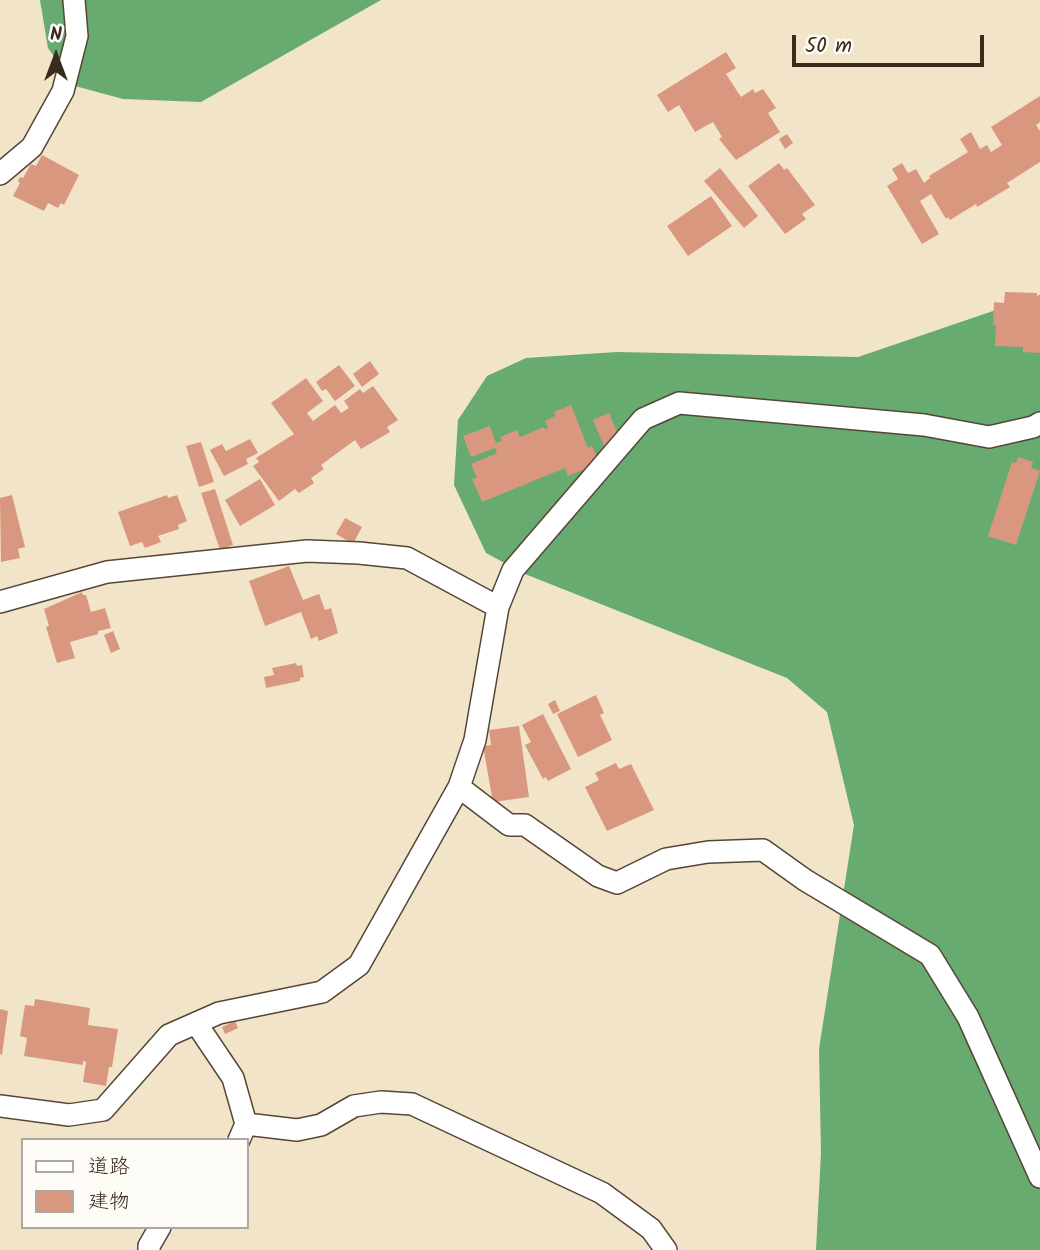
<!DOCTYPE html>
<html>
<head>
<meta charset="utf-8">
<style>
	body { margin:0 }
	#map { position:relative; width:1040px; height:1250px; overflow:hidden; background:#f2e4c8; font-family:Kalam,"Klee One",sans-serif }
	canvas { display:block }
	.legend { position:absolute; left:21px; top:1138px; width:228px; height:91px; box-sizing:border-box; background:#fdfcf7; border:2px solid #afa8a0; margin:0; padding:9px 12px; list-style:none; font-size:21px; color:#3b2a1e }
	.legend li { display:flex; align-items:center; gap:14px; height:35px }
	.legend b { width:35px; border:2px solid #afa8a0 }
	.north { position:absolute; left:21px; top:21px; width:70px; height:70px; -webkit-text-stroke:5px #fdfcf7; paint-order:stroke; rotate:0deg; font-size:19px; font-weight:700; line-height:28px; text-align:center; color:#3b2a1e }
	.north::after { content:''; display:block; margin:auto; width:24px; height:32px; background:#3b2a1e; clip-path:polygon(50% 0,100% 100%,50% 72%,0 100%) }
	.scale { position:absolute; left:792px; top:35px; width:192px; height:32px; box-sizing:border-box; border:4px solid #3b2a1e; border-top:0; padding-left:9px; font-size:21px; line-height:24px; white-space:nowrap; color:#3b2a1e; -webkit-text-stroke:5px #fdfcf7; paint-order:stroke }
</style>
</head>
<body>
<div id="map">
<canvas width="1040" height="1250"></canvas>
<ul class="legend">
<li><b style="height:9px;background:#fff"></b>道路</li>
<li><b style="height:19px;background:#da977f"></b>建物</li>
</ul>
<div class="north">N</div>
<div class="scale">50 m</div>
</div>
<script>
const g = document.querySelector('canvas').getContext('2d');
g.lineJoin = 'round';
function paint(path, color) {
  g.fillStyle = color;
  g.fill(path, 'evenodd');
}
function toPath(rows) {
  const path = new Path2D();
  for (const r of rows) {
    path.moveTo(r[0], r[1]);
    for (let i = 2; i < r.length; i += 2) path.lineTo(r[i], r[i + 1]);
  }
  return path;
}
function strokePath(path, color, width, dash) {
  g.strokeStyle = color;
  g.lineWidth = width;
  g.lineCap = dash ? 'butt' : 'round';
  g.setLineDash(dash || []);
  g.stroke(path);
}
paint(toPath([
	[40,0,381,0,201,102,123,99,75,86,48,48],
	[1040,295,1040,1250,816,1250,821,1153,819,1049,854,825,827,712,787,678,525,574,486,553,454,485,458,420,487,376,526,358,617,352,858,357]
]), '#67ab70');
paint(toPath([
	[726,52,736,68,726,74,741,97,753,89,755,93,763,89,776,108,768,113,780,132,736,160,719,139,722,137,713,122,695,132,679,105,668,112,657,95],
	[1040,96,1040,122,1036,125,1040,131,1040,162,1007,183,1010,187,977,207,976,204,950,220,948,217,946,219,931,194,920,201,939,234,922,244,887,186,898,179,892,169,902,163,908,173,916,169,924,183,930,178,929,176,968,152,960,139,971,132,980,149,987,145,991,152,1002,145,991,127],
	[787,134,793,143,785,149,779,139],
	[42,155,79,175,64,205,61,203,58,208,48,203,44,211,13,196,20,183,18,181,20,177,23,178,31,164,36,166],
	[779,163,784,170,787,168,815,205,802,214,806,219,785,234,748,186],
	[720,168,758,216,744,228,704,181],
	[711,196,732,226,688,256,667,226],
	[1005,292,1037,293,1037,296,1040,296,1040,353,1023,352,1023,347,995,346,996,325,993,325,994,302,1004,303],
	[370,361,379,374,362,387,353,374],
	[339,365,355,386,335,401,326,389,322,391,316,382],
	[306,378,323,401,307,413,313,421,335,405,341,413,349,408,344,401,360,389,363,393,373,386,398,420,387,427,390,432,361,449,355,440,321,465,324,469,311,478,314,483,299,493,295,489,279,501,253,466,259,462,256,458,294,434,271,403],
	[571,405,588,448,592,446,598,460,595,465,568,476,565,468,482,502,472,479,477,478,471,464,497,453,495,448,471,457,463,436,490,426,496,443,502,441,500,437,517,430,520,437,544,427,545,429,548,428,545,421,555,416,554,412],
	[609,413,621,441,605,448,593,420],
	[250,439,258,453,246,459,248,464,224,476,210,450,222,444,226,451],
	[201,442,214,482,199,487,186,446],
	[1018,457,1033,462,1031,468,1040,471,1016,545,988,536,1012,462,1016,463],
	[260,479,275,505,240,526,225,500],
	[215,489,233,545,220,550,201,493],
	[12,495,25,547,18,549,20,558,1,562,0,498],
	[167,495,168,498,177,495,187,521,178,525,179,529,158,536,161,542,145,548,142,542,130,546,118,512],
	[345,518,362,527,353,544,336,534],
	[289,566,303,600,319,594,325,610,331,608,338,633,319,641,317,636,311,639,301,612,265,626,249,581],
	[82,592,83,595,86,595,91,612,105,608,111,628,98,631,98,634,70,642,75,658,57,663,46,627,49,626,44,609],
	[113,631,120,649,111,653,104,635],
	[296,663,297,666,302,665,304,677,300,678,300,681,266,688,264,677,274,675,272,668],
	[596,695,604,713,600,715,612,740,578,757,557,714],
	[555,700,560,711,553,714,548,704],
	[543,714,571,769,548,781,546,777,543,779,525,745,531,742,522,725],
	[519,726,529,797,493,802,483,746,491,745,489,730],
	[616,763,619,769,631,764,654,810,607,831,585,787,599,780,595,773],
	[35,999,90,1008,88,1025,118,1029,112,1067,109,1067,106,1086,83,1082,86,1062,83,1061,83,1065,24,1056,27,1038,20,1036,25,1005,34,1006],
	[0,1009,8,1011,2,1055,0,1054],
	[235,1021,238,1028,225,1034,222,1027]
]), '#da977f');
const minor = toPath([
	[0,174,32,147,63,91,77,36,74,0],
	[0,602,107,572,307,551,359,553,407,558,498,607,513,570,643,419,679,403,924,425,989,437,1033,427,1040,423],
	[459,787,509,825,525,825,598,876,617,883,666,859,708,852,763,850,805,880,930,955,968,1017,1040,1177],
	[196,1023,233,1078,246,1124,239,1140],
	[0,1106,69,1115,103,1110,169,1035,219,1013,322,992,359,965,459,787,475,740,498,607],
	[246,1124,297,1130,321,1125,354,1106,381,1102,412,1104,602,1193,651,1229,666,1250],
	[149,1250,149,1246,160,1227]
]);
strokePath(minor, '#564638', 24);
strokePath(minor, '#fff', 21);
</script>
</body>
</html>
